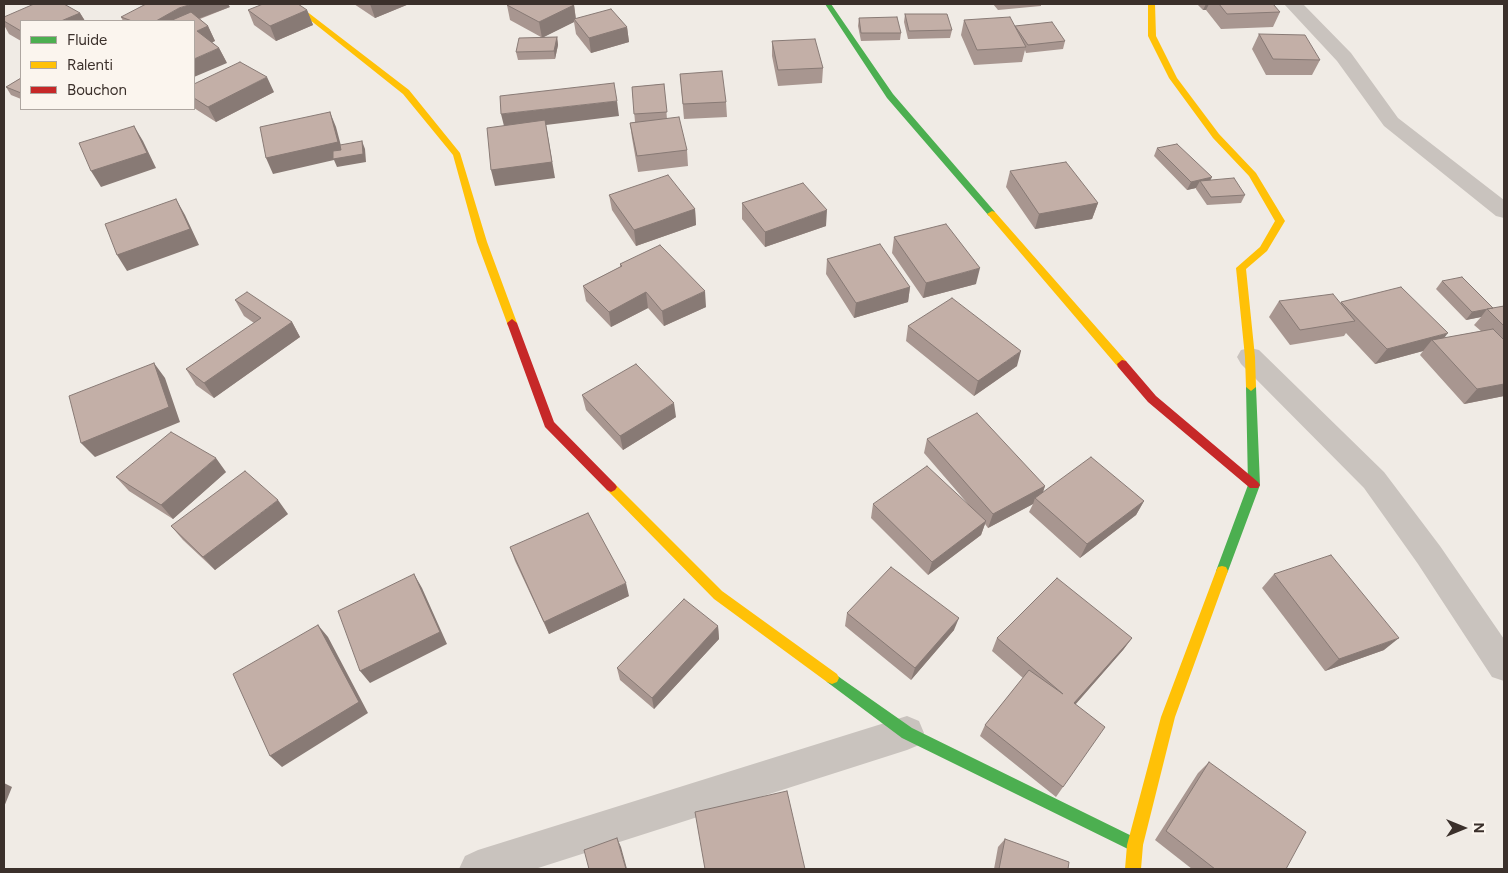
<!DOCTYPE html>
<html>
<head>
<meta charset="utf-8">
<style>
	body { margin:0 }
	#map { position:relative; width:1508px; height:873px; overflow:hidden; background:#f0ebe5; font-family:Figtree,sans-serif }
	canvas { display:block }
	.frame { position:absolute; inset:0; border:5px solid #3b302b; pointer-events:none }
	.legend { position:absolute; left:20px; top:20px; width:175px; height:90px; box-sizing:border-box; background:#fbf5ee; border:1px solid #aea6a0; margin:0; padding:6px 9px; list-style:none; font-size:15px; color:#3b302b }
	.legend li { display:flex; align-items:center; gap:10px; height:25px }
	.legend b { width:25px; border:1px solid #aea6a0 }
	.north { position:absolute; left:1438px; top:803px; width:50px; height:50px; -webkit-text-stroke:4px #fbf5ee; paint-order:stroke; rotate:90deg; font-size:14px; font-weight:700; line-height:20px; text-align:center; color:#3b302b }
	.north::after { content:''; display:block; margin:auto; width:18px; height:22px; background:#3b302b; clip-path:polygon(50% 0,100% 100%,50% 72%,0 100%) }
</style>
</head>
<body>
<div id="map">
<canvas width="1508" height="873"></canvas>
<div class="frame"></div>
<ul class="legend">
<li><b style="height:6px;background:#4caf50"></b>Fluide</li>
<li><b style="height:6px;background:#ffc107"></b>Ralenti</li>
<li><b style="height:6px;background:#c62828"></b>Bouchon</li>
</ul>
<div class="north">N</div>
</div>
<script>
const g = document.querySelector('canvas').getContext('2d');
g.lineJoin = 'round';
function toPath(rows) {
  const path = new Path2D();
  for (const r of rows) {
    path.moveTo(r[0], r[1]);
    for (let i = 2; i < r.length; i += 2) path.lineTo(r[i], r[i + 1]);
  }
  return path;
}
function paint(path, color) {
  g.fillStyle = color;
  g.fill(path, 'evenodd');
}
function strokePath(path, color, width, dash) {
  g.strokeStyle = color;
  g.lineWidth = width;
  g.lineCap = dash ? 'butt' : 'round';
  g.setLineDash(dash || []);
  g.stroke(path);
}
paint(toPath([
	[1284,4,1303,4,1351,53,1398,118,1504,200,1504,218,1496,216,1384,126,1337,61,1284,4],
	[1250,348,1259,350,1384,472,1440,546,1504,639,1504,681,1492,677,1418,564,1364,488,1241,364,1237,357,1241,350,1250,348],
	[907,716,919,721,924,733,919,745,907,750,535,869,459,869,465,856,478,850,907,716]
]), '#c9c3be');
paint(toPath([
	[825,4,831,4,893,94,995,212,995,216,989,216,887,98,825,4],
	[1251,383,1256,387,1260,485,1228,571,1226,575,1222,576,1218,575,1216,571,1248,485,1246,387,1251,383],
	[832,672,912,728,1140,840,1143,845,1140,850,1135,853,1130,850,902,738,827,682,825,678,827,674,832,672]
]), '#4caf50');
paint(toPath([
	[290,4,297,4,409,90,460,153,487,242,517,323,516,326,508,326,507,323,477,242,453,155,403,94,290,4],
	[1148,4,1155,4,1156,36,1177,78,1219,134,1256,173,1285,221,1267,251,1246,269,1255,357,1256,387,1251,391,1246,387,1245,357,1236,268,1260,247,1275,221,1249,176,1213,138,1169,78,1148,36,1148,4],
	[992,211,995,212,1126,361,1127,364,1126,367,1118,367,989,216,987,214,992,211],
	[611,482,615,484,722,591,837,674,839,678,837,682,832,684,827,682,714,599,607,490,605,487,607,484,611,482],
	[1222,566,1226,567,1228,571,1175,717,1143,845,1141,869,1125,869,1127,845,1161,717,1216,571,1218,567,1222,566]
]), '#ffc107');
paint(toPath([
	[512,319,517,323,554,422,615,484,617,487,615,490,611,492,607,490,545,427,507,323,512,319],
	[1122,360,1126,361,1156,396,1258,482,1260,485,1258,488,1250,488,1148,402,1118,367,1117,364,1122,360]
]), '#c62828');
paint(toPath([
	[354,4,409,4,375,18],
	[993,4,1041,4,1041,6,998,10],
	[1197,4,1273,4,1280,12,1273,27,1221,29,1206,10,1203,10],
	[507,5,574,5,576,19,627,27,629,42,591,53,576,34,574,22,543,37,557,37,558,45,555,59,518,60,516,52,541,37,510,20],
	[230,7,200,19,208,26,215,41,212,42,219,48,227,63,194,21,123,21,121,17],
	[248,10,307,10,313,25,276,41,254,25],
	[80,13,85,21,21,21,21,41,9,34,4,25,4,17],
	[905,14,952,30,950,38,908,39,904,22],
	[859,18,901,33,900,40,861,41,858,26],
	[964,20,1015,27,1065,41,1063,49,1026,53,1025,50,1022,62,974,65,961,35],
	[1259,34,1320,60,1312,75,1266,75,1252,49],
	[772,41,823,68,822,83,778,86,772,56],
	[680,74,726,102,727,117,684,119],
	[21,78,21,99,11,95,6,87],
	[194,84,274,92,216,122,194,108],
	[664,84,667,119,687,150,688,166,638,172,632,138,630,123,635,122,632,87],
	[1157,148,1211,180,1245,195,1241,203,1207,205,1196,189,1196,188,1187,190,1154,156],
	[1010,171,1098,203,1092,219,1035,229,1006,187],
	[609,195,695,209,696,225,636,246,612,210],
	[742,203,826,226,765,247,742,219],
	[894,237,976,284,923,298,892,253],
	[827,259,910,287,908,302,854,318,826,274],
	[620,264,706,307,664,326,648,308,611,327,586,301,583,286,620,267],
	[1442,281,1493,308,1504,306,1504,396,1464,404,1420,355,1423,351,1375,364,1346,333,1344,336,1290,345,1269,317,1279,301,1340,303,1341,302,1444,338,1481,331,1474,325,1481,317,1466,320,1436,289],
	[235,300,292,322,300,337,214,398,196,385,186,369,254,323,244,316],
	[908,326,1017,366,974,396,906,341],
	[582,395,676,417,623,450,586,410],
	[927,439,1045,486,1043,492,1144,501,1136,515,1080,558,1029,512,1033,504,988,528,985,524,981,535,928,575,871,518,873,504,968,504,924,453],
	[226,472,173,519,129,491,116,477],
	[288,514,215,570,183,540,171,526],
	[510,547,629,596,549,634,515,561],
	[1274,574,1384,650,1325,671,1262,588],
	[847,613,954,630,911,680,845,626],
	[718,626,719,639,654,709,620,680,617,668],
	[997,638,1132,638,1123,650,1075,705,1063,787,1056,797,980,736,985,725,1023,678,992,651],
	[1209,762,1286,869,1192,869,1155,840,1198,773],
	[1005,839,1068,869,994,869,998,847]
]), '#a89690');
paint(toPath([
	[192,4,228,4,230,7,192,21,156,21,179,8],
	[370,4,409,4,375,18],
	[1206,4,1209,4,1206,10,1203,10],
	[574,5,576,21,574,19,574,22,542,38,539,22],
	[307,10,313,25,276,41,270,26],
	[80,13,85,21,61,21],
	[208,26,215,41,204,46,197,31],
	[627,27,629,42,591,53,589,38],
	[557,37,558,45,555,59,554,51],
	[219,48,227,63,194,77,194,59],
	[267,77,274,92,216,122,208,107],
	[617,101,619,116,546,125,555,178,495,186,491,170,505,130,501,114],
	[330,112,336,127,344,157,362,141,365,149,366,162,337,167,334,160,273,174,266,158],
	[134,126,143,141,156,168,101,187,91,171],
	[1212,177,1208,185,1200,181,1196,188,1187,190,1191,182],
	[176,199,185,215,199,245,127,271,117,255],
	[1098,203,1092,219,1035,229,1039,214],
	[695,209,696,225,636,246,634,230],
	[827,210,826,226,765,247,765,232],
	[980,268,976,284,923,298,926,283],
	[910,287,908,302,854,318,856,303],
	[705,291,706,307,664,326,662,311],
	[646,292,648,308,611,327,609,312],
	[1487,309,1481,317,1466,320,1472,312],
	[292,322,300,337,214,398,204,383],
	[1448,333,1438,346,1432,340,1423,351,1375,364,1387,349],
	[1021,351,1017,366,974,396,978,381],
	[154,363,165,378,180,422,95,457,81,443],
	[1504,384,1504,396,1464,404,1477,389],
	[674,403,676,417,623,450,620,436],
	[216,458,226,472,173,519,161,505],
	[1045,486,1040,500,1035,498,1033,504,988,528,993,514],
	[278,500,288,514,215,570,203,557],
	[1144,501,1136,515,1080,558,1087,544],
	[986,521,981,535,928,575,932,562],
	[414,574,422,588,447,644,370,683,360,671],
	[626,583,629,596,549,634,544,622],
	[959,618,954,630,911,680,915,668],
	[318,625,328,637,368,713,282,767,270,756],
	[718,626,719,639,654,709,652,698],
	[1132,638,1123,650,1066,715,1074,703],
	[1399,638,1384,650,1325,671,1339,659],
	[4,783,12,787,4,807],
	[617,838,621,847,627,869,626,869]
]), '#887a75');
const building = toPath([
	[34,4,64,4,80,13,61,21,21,21,21,31,4,21,4,17,34,4],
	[146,4,192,4,179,8,156,21,132,21,121,17,146,4],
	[263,4,298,4,307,10,270,26,248,10,263,4],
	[509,4,570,4,574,5,539,22,507,5,509,4],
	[1219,4,1273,4,1280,12,1227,14,1219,4],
	[611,9,627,27,589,38,574,19,611,9],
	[191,12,208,26,197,31,219,48,194,59,194,21,170,21,191,12],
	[905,14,947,14,952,30,909,31,905,14],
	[897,17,901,33,861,33,859,18,897,17],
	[1010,17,1026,47,977,50,964,20,1010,17],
	[1052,22,1065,41,1028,45,1015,26,1052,22],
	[1259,34,1305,35,1320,60,1273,59,1259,34],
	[557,37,554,51,516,52,519,38,557,37],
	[815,39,823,68,778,70,772,41,815,39],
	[240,62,267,77,208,107,194,98,194,84,240,62],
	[722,71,726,102,683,104,680,74,722,71],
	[21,78,21,93,6,87,21,78],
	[614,83,617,101,501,114,500,96,614,83],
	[664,84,667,112,634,114,632,87,664,84],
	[330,112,338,142,266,158,260,127,330,112],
	[679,117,687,150,637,156,630,123,679,117],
	[545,120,552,162,491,170,487,128,545,120],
	[134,126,147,153,91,171,79,143,134,126],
	[362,141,363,154,333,159,333,151,341,150,340,145,362,141],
	[1177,144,1212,177,1191,182,1157,148,1177,144],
	[1066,162,1098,203,1039,214,1010,171,1066,162],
	[668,175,695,209,634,230,609,195,668,175],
	[1234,178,1245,195,1211,197,1200,181,1234,178],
	[803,183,827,210,765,232,742,203,803,183],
	[176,199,190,229,117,255,105,224,176,199],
	[946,224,980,268,926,283,894,237,946,224],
	[880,244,910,287,856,303,827,259,880,244],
	[660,245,705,291,662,311,646,292,609,312,583,286,622,266,620,264,660,245],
	[1462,277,1493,308,1472,312,1442,281,1462,277],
	[1401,287,1448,333,1387,349,1341,302,1401,287],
	[247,292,292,322,204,383,186,369,261,318,235,300,247,292],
	[1333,294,1355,321,1300,330,1279,301,1333,294],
	[952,298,1021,351,978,381,908,326,952,298],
	[1504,306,1504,326,1487,309,1504,306],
	[1493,329,1504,340,1504,384,1477,389,1432,340,1493,329],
	[154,363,169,407,81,443,69,396,154,363],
	[636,364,674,403,620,436,582,395,636,364],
	[977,413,1045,486,993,514,927,439,977,413],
	[171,432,216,458,161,505,116,477,171,432],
	[1091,457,1144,501,1087,544,1035,498,1091,457],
	[927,466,986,521,932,562,873,504,927,466],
	[245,471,278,500,203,557,171,526,245,471],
	[588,513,626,583,544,622,510,547,588,513],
	[1331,555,1399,638,1339,659,1274,574,1331,555],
	[891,567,959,618,915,668,847,613,891,567],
	[414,574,440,632,360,671,338,611,414,574],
	[1057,578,1132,638,1074,703,1105,727,1063,787,985,725,1029,670,1063,694,997,638,1057,578],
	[684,599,718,626,652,698,617,668,684,599],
	[318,625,359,702,270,756,233,674,318,625],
	[1209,762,1306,832,1286,869,1215,869,1166,831,1209,762],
	[787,791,805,869,705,869,695,812,787,791],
	[617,838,626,869,589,869,584,850,617,838],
	[1005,839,1069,862,1068,869,999,869,1005,839]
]);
paint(building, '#c3afa7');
strokePath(building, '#887a75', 1);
</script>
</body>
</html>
